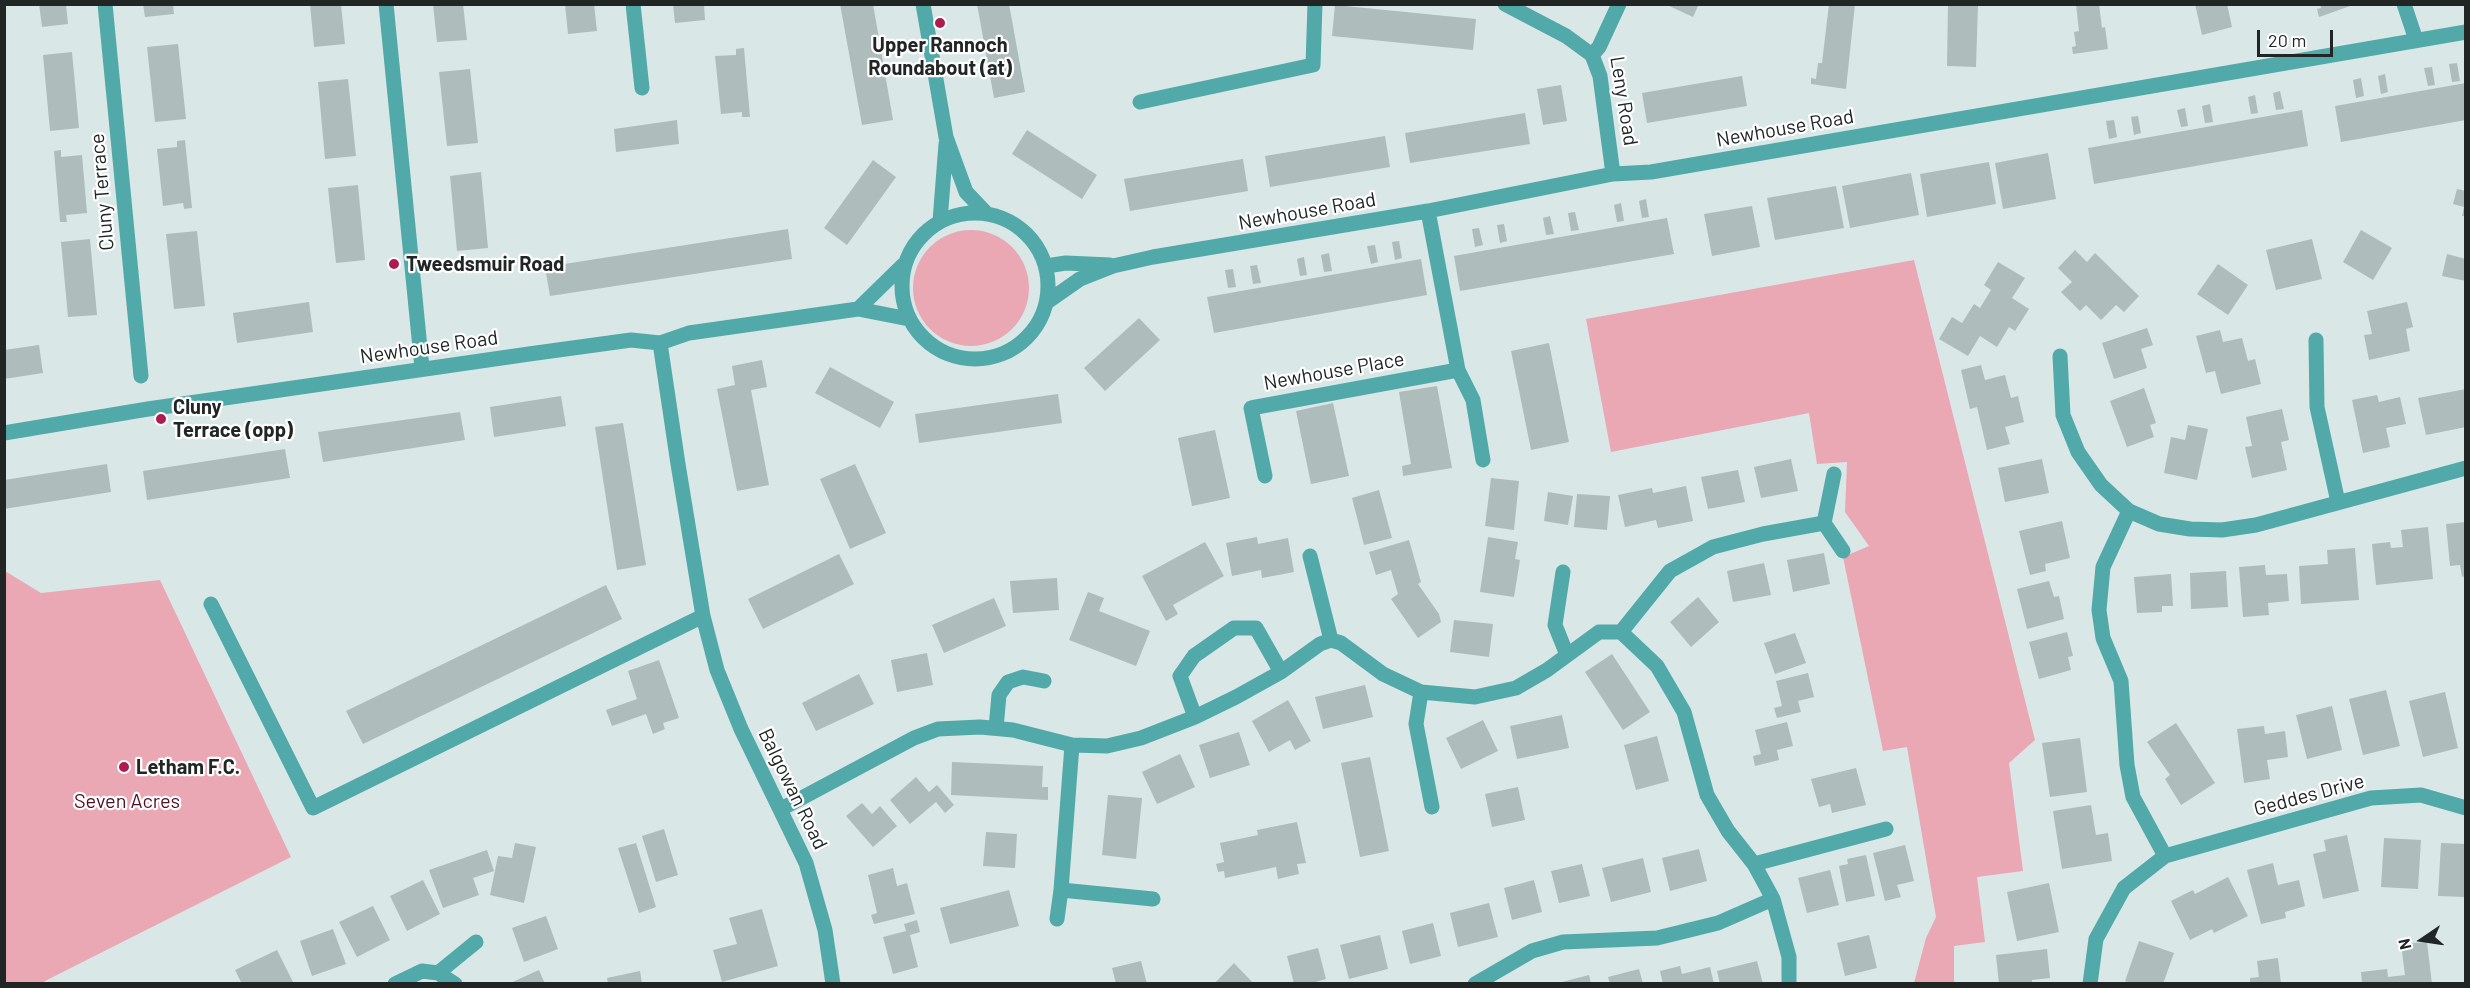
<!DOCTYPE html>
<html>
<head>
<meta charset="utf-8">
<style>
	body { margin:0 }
	#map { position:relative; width:2470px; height:988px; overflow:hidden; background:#dae7e7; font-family:Barlow,sans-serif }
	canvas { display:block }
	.frame { position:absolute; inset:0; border:6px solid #212625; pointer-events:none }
	.north { position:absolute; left:2392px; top:910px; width:60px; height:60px; -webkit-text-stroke:4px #fff; paint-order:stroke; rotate:257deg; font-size:16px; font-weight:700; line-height:24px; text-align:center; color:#212625 }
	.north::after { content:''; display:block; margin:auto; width:21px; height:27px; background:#212625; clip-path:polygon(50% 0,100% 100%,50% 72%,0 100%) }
	.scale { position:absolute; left:2257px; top:30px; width:76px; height:27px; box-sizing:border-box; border:3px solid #212625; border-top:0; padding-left:8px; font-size:18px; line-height:21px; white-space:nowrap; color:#212625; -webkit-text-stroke:4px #fff; paint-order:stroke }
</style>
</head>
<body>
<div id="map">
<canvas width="2470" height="988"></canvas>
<div class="frame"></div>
<div class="north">N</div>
<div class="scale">20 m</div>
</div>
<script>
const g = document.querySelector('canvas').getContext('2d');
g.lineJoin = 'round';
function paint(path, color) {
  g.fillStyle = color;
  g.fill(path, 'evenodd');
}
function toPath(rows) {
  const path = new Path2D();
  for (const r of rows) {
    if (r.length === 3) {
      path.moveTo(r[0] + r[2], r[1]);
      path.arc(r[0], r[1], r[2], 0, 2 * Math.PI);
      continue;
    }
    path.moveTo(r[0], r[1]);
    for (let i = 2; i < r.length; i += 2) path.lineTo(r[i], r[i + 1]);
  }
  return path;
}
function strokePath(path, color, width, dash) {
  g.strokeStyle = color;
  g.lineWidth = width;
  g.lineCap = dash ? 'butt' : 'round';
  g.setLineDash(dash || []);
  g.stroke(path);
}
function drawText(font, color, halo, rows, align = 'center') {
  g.font = font + ' Barlow,sans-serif';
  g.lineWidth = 4.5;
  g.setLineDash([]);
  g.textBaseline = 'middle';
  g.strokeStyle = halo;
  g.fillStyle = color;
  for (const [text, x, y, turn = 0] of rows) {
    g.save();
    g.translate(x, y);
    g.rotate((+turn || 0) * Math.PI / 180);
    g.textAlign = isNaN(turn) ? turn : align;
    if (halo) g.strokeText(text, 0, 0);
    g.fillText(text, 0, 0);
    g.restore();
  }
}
paint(toPath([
	[971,288,58],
	[1914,260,2035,740,2009,763,2023,871,1977,877,1985,942,1954,946,1954,983,1914,983,1926,938,1936,917,1907,747,1883,751,1843,557,1869,546,1845,512,1847,462,1817,464,1809,413,1611,452,1586,319],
	[5,571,41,593,160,580,291,857,41,983,5,983]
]), '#e9a8b3');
paint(toPath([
	[39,4,66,4,68,24,42,27],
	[143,4,173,4,174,14,145,17],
	[310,4,341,4,345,44,314,47],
	[433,4,463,4,467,40,437,42],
	[565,4,594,4,597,31,568,34],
	[673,4,704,4,705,20,675,23],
	[840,4,873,4,893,120,862,125],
	[977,4,1009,4,1025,92,994,98],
	[1665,4,1699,4,1693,17],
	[1829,4,1855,4,1846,89,1811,84,1811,78,1816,79,1818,63,1822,63],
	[1948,4,1978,4,1976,67,1947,66],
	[2076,4,2099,4,2102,28,2105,27,2108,49,2073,54,2072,47,2076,46,2074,32,2079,31],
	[2195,4,2227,4,2232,27,2202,35],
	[2320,4,2353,4,2353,5,2319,17,2317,9,2321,8],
	[1335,5,1476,19,1473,50,1332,36],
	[178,44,186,119,155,122,147,47],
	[744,48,750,117,742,117,742,112,721,114,715,56,736,55,736,49],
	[72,52,79,128,50,131,43,55],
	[2457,63,2460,81,2452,82,2449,64],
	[2432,67,2435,85,2428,86,2424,68],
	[470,69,478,143,447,146,439,72],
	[2385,74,2388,92,2381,94,2378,76],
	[1742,76,1747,106,1647,123,1642,93],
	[2361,78,2364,96,2356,98,2353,80],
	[348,79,356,156,325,159,318,82],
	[2466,83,2466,120,2341,142,2335,106],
	[1561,85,1567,121,1543,125,1537,89],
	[2280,91,2284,109,2276,110,2273,93],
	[2255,95,2258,113,2251,114,2248,97],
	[2210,104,2213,122,2205,123,2202,106],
	[2185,108,2188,126,2181,127,2177,110],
	[2302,110,2308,146,2094,184,2088,148],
	[1525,113,1530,144,1410,163,1405,133],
	[2138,116,2141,133,2134,135,2131,117],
	[677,120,679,144,616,152,614,129],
	[2114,120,2117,137,2109,139,2106,121],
	[1027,130,1097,175,1082,199,1012,154],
	[1385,136,1390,167,1270,187,1265,156],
	[185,140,192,208,184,209,183,203,163,206,157,149,177,147,177,141],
	[61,150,61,157,82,155,87,213,66,215,67,222,60,222,54,151],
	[2048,153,2056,199,2003,209,1995,163],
	[1243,159,1248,191,1130,211,1124,179],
	[873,160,896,177,847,245,824,228],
	[1989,162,1996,204,1927,217,1920,174],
	[481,172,488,248,457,251,450,176],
	[1911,173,1919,215,1850,228,1842,186],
	[358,185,365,260,336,263,328,188],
	[1836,186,1844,228,1775,240,1767,198],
	[2457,189,2466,191,2466,216,2462,216,2464,207,2453,204],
	[1646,199,1649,217,1642,218,1639,201],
	[1621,203,1624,221,1617,222,1614,205],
	[1752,206,1760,247,1712,256,1704,214],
	[1575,212,1579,230,1571,231,1568,213],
	[1550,216,1554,234,1546,235,1543,218],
	[1667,218,1674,254,1460,291,1454,256],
	[1504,224,1507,241,1500,243,1497,225],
	[1479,228,1483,245,1475,247,1472,229],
	[788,229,792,259,550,296,545,267],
	[2361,230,2392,248,2373,280,2343,262],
	[197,231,205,306,174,309,166,234],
	[90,239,97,315,68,317,61,242],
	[2312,239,2322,279,2276,290,2266,250],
	[1399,241,1402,258,1395,260,1392,242],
	[1375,245,1378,262,1371,264,1367,246],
	[2075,250,2087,262,2095,253,2139,296,2124,312,2116,305,2101,320,2086,305,2080,311,2061,292,2072,282,2058,268],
	[1329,253,1332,271,1324,272,1321,255],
	[2447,254,2466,259,2466,281,2442,276],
	[1304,257,1307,275,1300,276,1297,259],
	[1421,259,1427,295,1214,333,1207,297],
	[1998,262,2025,278,2012,298,2029,309,2015,331,2009,327,1997,347,1980,336,1968,356,1939,339,1952,317,1962,323,1974,304,1980,308,1991,290,1984,285],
	[2218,264,2248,285,2228,315,2197,294],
	[1257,265,1261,283,1253,284,1250,266],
	[1233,269,1236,287,1228,288,1225,270],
	[309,302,313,332,237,343,233,313],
	[2407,302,2413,327,2406,329,2410,351,2369,360,2364,335,2372,334,2367,311],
	[1139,318,1160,340,1105,391,1084,368],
	[2147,328,2153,345,2141,349,2147,368,2114,379,2102,343],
	[2220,330,2223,342,2242,338,2248,361,2255,359,2261,384,2221,394,2215,371,2206,373,2196,336],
	[1549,343,1569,442,1531,450,1511,351],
	[39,345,43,373,4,379,4,350],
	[762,360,767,387,751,390,769,485,737,491,717,389,735,385,732,366],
	[1981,365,1985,380,2005,375,2011,398,2018,396,2024,422,2005,427,2010,444,1987,450,1977,407,1970,409,1961,370],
	[830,367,894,402,880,428,815,393],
	[1437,386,1452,468,1403,476,1402,466,1411,464,1399,392],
	[2144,388,2156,423,2150,425,2154,437,2127,447,2110,401],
	[2466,389,2466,427,2426,435,2418,398],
	[1058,394,1062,423,919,443,915,414],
	[2377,395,2379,402,2400,397,2406,424,2386,428,2390,447,2363,453,2352,400],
	[561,396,566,426,494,437,490,407],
	[1333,403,1349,476,1311,484,1296,411],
	[2282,409,2289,440,2281,442,2287,470,2252,478,2245,447,2252,446,2246,417],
	[460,412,465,440,323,462,318,432],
	[623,423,646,565,617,570,595,427],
	[2188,425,2208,429,2197,480,2164,473,2171,437,2185,440],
	[1215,430,1230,498,1192,506,1178,438],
	[285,449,290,478,147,500,143,471],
	[1791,459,1798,491,1761,498,1754,467],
	[2042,459,2049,493,2005,502,1998,468],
	[107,464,111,492,4,509,4,480],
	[855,464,886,533,850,549,820,479],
	[1738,470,1745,502,1708,509,1701,477],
	[1491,478,1519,481,1514,530,1485,526],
	[1686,486,1693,521,1658,528,1656,520,1625,527,1618,495,1652,488,1653,493],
	[1379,490,1392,538,1364,545,1352,498],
	[1548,492,1573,496,1568,525,1544,521],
	[1577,494,1610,496,1607,530,1574,527],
	[2062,521,2070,558,2045,564,2046,571,2030,575,2019,531],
	[2466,522,2466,576,2462,577,2460,565,2450,566,2446,524],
	[2428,527,2433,579,2376,585,2372,544,2390,542,2391,548,2403,547,2401,530],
	[1257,537,1258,544,1288,538,1294,572,1262,578,1261,570,1232,576,1226,543],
	[1488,537,1518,542,1515,559,1520,560,1514,597,1480,592],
	[1409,540,1421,582,1418,584,1439,614,1441,622,1418,638,1391,599,1398,594,1391,570,1376,575,1369,552],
	[1205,542,1224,576,1173,605,1178,614,1166,621,1142,576],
	[2355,548,2359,600,2301,604,2299,566,2328,564,2327,550],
	[1824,553,1830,584,1793,592,1787,560],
	[839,554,854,584,763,629,748,599],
	[1764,563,1771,595,1733,602,1727,571],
	[2265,565,2266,575,2287,574,2289,601,2268,603,2269,615,2243,617,2239,567],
	[2226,571,2228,607,2191,609,2190,573],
	[2171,574,2173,606,2162,606,2162,612,2137,613,2134,577],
	[1057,578,1059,610,1013,613,1010,581],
	[2049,581,2054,597,2059,596,2064,619,2027,629,2017,589],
	[606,585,622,619,363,744,346,711],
	[1088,592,1104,598,1099,611,1150,631,1136,666,1069,640],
	[1698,597,1719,622,1691,647,1670,622],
	[994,598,1006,626,944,653,932,625],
	[1454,620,1493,624,1489,657,1450,652],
	[2067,632,2073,656,2068,657,2071,670,2039,679,2029,642],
	[1795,633,1806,663,1775,674,1764,643],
	[927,653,933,685,897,692,891,660],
	[1612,654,1650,712,1623,730,1585,672],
	[659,660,679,718,663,723,665,729,653,734,646,714,612,726,606,710,637,699,628,671],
	[1808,673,1814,697,1798,701,1801,712,1777,718,1774,708,1782,706,1776,681],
	[859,674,874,704,816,731,802,703],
	[1365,685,1373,717,1323,729,1315,697],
	[2386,690,2400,746,2363,755,2349,699],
	[2445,692,2458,748,2423,757,2409,701],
	[1288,700,1311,741,1295,750,1290,740,1269,752,1252,721],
	[2332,706,2342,750,2307,759,2296,715],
	[1562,715,1569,748,1517,759,1510,726],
	[1483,720,1498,751,1461,769,1446,738],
	[1787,722,1793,746,1777,750,1779,760,1755,766,1753,756,1761,754,1755,730],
	[2176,723,2215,783,2181,805,2165,779,2170,775,2147,742],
	[2264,726,2265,734,2285,731,2288,757,2267,760,2270,779,2244,783,2237,729],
	[1239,732,1250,765,1210,778,1199,745],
	[1657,736,1669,781,1636,790,1624,745],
	[2080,738,2087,792,2050,797,2042,743],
	[1180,754,1195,787,1157,804,1142,772],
	[1370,757,1389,851,1360,857,1341,763],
	[952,762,1043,766,1042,787,1048,787,1048,800,951,795],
	[1856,768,1866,805,1832,813,1830,804,1819,807,1811,779],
	[916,777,929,792,937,785,954,805,945,813,936,802,910,824,890,800],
	[1518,787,1525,820,1492,827,1485,794],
	[1108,795,1142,798,1136,859,1102,855],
	[862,803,872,814,880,806,897,826,873,847,846,816],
	[2091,805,2096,835,2108,833,2112,861,2062,869,2053,811],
	[1297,822,1306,863,1297,864,1299,874,1278,879,1276,867,1225,878,1224,871,1218,872,1216,864,1224,862,1220,843,1258,835,1257,830],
	[664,829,678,875,656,882,642,836],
	[986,832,1017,834,1015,868,983,866],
	[2347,835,2359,891,2323,899,2313,854,2326,851,2324,840],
	[2384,838,2421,840,2418,889,2381,887],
	[515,843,536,847,524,903,490,895,498,856,512,858],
	[636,843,656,907,639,913,618,848],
	[2441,843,2466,844,2465,897,2438,896],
	[1905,845,1914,881,1897,885,1901,897,1885,901,1873,853],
	[1699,849,1707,881,1670,891,1662,858],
	[487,850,494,871,473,878,479,895,443,908,429,870],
	[1866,855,1875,896,1846,902,1839,866,1848,864,1847,859],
	[1643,858,1651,892,1611,902,1602,868],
	[2273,863,2278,885,2299,880,2305,906,2285,912,2286,918,2261,924,2247,870],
	[1582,864,1590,896,1559,903,1551,871],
	[893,868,897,886,907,883,915,914,874,924,871,915,877,913,868,875],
	[1830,870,1839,905,1807,913,1798,878],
	[2228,877,2248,916,2214,933,2212,929,2190,940,2171,901,2193,890,2195,894],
	[423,880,440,914,407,931,390,896],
	[1534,880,1542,912,1512,920,1504,888],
	[2049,883,2059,932,2017,941,2007,892],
	[1009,890,1019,926,950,944,940,908],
	[1489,903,1498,937,1458,947,1450,913],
	[373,906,390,940,357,957,339,922],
	[762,909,778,966,722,982,713,950,737,944,729,918],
	[546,916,558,949,524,962,512,928],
	[917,920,920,932,910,935,918,967,893,974,883,937,906,931,904,924],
	[1433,923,1441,956,1410,964,1402,931],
	[333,929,346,964,312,976,300,941],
	[1380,935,1388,969,1349,979,1340,945],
	[1869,935,1877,968,1845,976,1837,943],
	[2139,941,2174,953,2163,984,2133,984,2125,981],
	[2427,942,2432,984,2362,984,2361,972,2387,969,2388,977,2405,975,2401,944],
	[1318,948,1326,979,1309,984,1294,984,1287,956],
	[2047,949,2050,978,2032,980,2032,984,1999,984,1996,955],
	[277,950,294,984,242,984,235,970],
	[2278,958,2281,984,2250,984,2250,978,2259,977,2257,961],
	[1141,961,1147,984,1116,984,1112,968],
	[1757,961,1763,984,1720,984,1717,971],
	[1234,963,1254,984,1214,984],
	[1680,966,1682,974,1710,967,1714,984,1663,984,1660,971],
	[1639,969,1643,984,1610,984,1608,977],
	[539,970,545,984,508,984],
	[640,971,642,984,608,984,607,978],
	[1589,975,1591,984,1559,984,1558,983]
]), '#afbcbc');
strokePath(toPath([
	[105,4,141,376],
	[386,4,422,368],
	[633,4,642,88],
	[923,4,946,137,966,192,986,213],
	[1505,4,1566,36,1592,55],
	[2404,4,2416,40],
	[1140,102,1313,65,1315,4],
	[1613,174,1600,76,1592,55,1599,47,1619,4],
	[1428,211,1458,370,1473,400,1483,460],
	[975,286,73],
	[940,221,946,144],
	[1046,266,1066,263,1110,265],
	[1047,302,1080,279,1113,266,1153,257,1428,211,1613,174,1651,172,2466,32],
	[858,309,903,265],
	[2316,340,2317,407,2338,502],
	[660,343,678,464,703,616,717,670,741,729,806,863,825,930,833,984],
	[2060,356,2063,415,2078,452,2101,485,2129,511,2159,524,2190,529,2222,530,2256,525,2466,468],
	[4,433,148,409,529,354,631,340,660,343,689,333,858,309,909,319],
	[1265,476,1251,408,1458,370],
	[2129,511,2103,567,2099,610,2103,638,2121,681,2127,765,2133,797,2165,856],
	[1824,523,1834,474],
	[1310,556,1331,640],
	[1563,572,1555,625,1567,655],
	[211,604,313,808,703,616],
	[1621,632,1657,666,1684,712,1707,795,1728,831,1754,864,1773,899,1789,957,1789,984],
	[1421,692,1416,724,1432,807],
	[1195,717,1180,676,1194,656,1234,628,1256,628,1281,672],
	[996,728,999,695,1008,682,1023,677,1044,681],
	[781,809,914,738,938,729,980,727,1013,730,1072,745,1107,746,1141,738,1195,717,1236,697,1281,672,1320,644,1331,640,1341,643,1383,674,1421,692,1475,697,1516,688,1547,670,1599,632,1621,632,1670,571,1713,547,1763,534,1824,523,1843,551],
	[1754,864,1886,829],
	[1061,890,1153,899],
	[1057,919,1061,890,1072,745],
	[438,973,476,942],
	[395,984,422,971,438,973,455,984],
	[1475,984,1532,951,1563,942,1657,938,1718,923,1773,899],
	[2090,984,2096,939,2124,888,2165,856,2371,798,2421,795,2466,808]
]), '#51a9a9', 15);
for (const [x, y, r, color] of [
	[940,23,6,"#ad1c4e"],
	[394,264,6,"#ad1c4e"],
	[161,419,6,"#ad1c4e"],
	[124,767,6,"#ad1c4e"]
]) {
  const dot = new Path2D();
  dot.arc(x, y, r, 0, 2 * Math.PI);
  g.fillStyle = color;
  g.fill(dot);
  strokePath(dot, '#fff', 2);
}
drawText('bold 20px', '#212625', '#fff', [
	["Upper Rannoch",940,45,"center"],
	["Roundabout (at)",940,68,"center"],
	["Tweedsmuir Road",406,264],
	["Cluny",173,407],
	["Terrace (opp)",173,430],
	["Letham F.C.",136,767]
], 'left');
drawText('20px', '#212625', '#fff', [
	["Leny Road",1624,101,81],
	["Newhouse Road",1785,128,-10],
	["Cluny Terrace",102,192,-95],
	["Newhouse Road",1307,211,-10],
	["Newhouse Road",429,347,-8],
	["Newhouse Place",1334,371,-10],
	["Balgowan Road",793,789,64],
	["Geddes Drive",2309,795,-15]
]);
drawText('20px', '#501124', '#fff', [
	["Seven Acres",127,801]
]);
</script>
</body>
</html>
